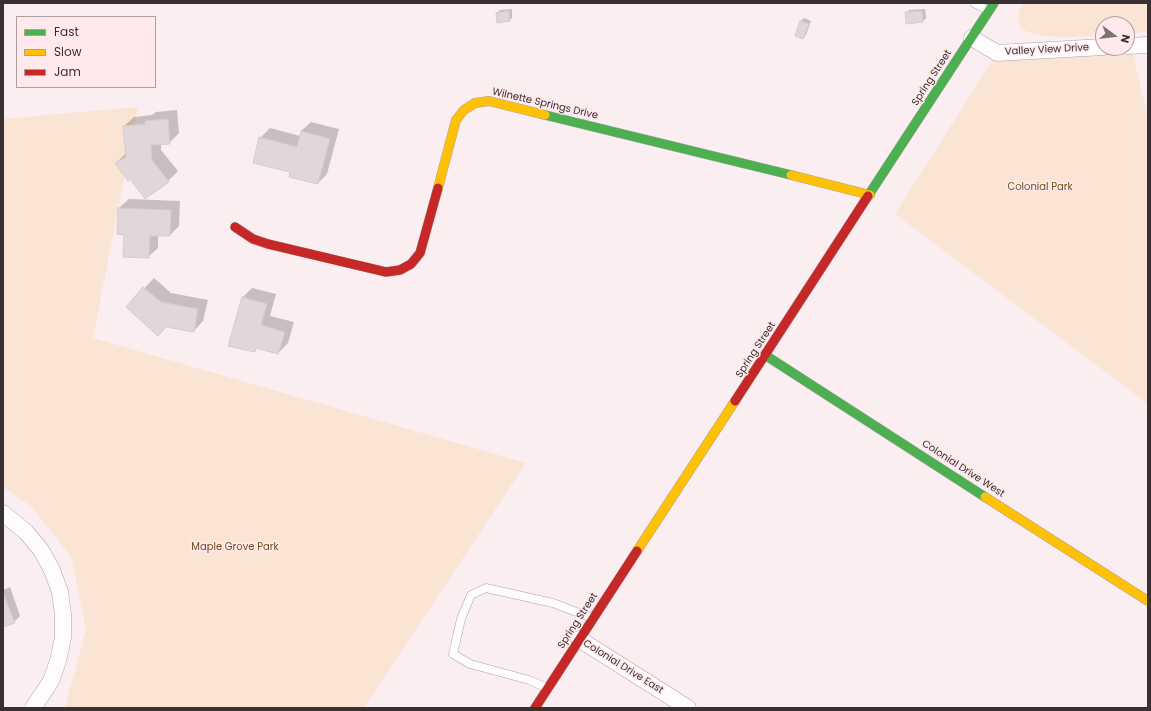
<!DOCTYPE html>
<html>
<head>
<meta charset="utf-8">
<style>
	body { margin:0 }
	#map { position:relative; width:1151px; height:711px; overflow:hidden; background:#faeef0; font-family:Poppins,sans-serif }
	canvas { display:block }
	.frame { position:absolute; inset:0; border:4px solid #383031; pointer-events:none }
	.legend { position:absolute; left:16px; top:16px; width:140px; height:72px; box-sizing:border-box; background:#ffe9ec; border:1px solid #af9fa1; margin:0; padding:5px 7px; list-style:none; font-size:12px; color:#383031 }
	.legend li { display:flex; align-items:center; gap:8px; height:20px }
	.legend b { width:20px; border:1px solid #af9fa1 }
	.north { position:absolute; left:1095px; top:16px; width:40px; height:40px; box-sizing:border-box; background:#ffe9ec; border:1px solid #af9fa1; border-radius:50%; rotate:105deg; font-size:11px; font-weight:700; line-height:16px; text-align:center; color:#383031 }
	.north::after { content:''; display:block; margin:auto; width:14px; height:18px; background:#7c7274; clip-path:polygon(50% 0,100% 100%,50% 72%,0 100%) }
</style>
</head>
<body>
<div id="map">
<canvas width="1151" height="711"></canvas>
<div class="frame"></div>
<ul class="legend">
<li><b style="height:5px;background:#4caf50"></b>Fast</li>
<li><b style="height:5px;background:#ffc107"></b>Slow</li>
<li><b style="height:5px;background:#c62828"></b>Jam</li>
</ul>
<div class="north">N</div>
</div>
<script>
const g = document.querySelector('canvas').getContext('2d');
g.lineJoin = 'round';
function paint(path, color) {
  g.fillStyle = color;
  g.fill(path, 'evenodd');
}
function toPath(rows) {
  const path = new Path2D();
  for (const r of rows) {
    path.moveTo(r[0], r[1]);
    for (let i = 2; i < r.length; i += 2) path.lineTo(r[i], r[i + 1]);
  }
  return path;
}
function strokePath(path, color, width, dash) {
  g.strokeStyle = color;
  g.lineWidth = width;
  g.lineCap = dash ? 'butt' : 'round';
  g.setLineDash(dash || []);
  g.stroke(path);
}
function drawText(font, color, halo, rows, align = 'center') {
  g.font = font + ' Poppins,sans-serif';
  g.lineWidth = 3;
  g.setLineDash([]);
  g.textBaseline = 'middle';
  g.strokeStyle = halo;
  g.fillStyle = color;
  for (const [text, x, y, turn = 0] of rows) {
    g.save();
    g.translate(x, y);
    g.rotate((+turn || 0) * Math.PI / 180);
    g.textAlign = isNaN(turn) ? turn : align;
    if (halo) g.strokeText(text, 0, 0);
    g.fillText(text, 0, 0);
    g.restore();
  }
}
paint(toPath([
	[1024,3,1148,3,1148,31,1127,35,1127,24,1103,24,1103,36,1056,37,1033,34,1021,29,1018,19,1019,11],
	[1131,46,1148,117,1148,404,895,214,997,53,1127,48],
	[138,107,93,338,526,463,364,708,65,708,86,629,71,557,32,507,3,487,3,119]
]), '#fae4d3');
paint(toPath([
	[512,9,512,18,509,20,497,13,500,10],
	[925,9,926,18,923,21,907,23,906,13,909,10],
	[804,18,811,21,806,35,803,38,796,35,801,21],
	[177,110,179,133,169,143,161,143,161,150,178,171,168,181,131,177,116,163,126,153,124,126,134,117,152,115,156,112],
	[311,122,339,129,327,174,318,183,291,172,260,138,270,128,300,136,301,131],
	[129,199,180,201,179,226,170,235,158,235,158,248,148,257,125,234,119,208],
	[154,278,171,293,208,300,203,321,194,331,127,307],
	[252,288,276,294,270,316,294,322,288,343,278,353,257,347,254,351,229,346,243,297],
	[10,587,20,616,14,622,3,626,3,590]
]), '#0003');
const building = toPath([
	[509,11,510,21,497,23,496,13,509,11],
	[922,11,923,22,906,24,905,12,922,11],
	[800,21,809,24,803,39,795,36,800,21],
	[168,119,170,144,151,145,152,160,169,182,145,199,130,179,128,181,115,163,126,157,123,126,145,124,145,121,168,119],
	[301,131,330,139,318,184,289,177,290,172,253,163,259,137,297,147,301,131],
	[118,208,171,210,170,236,150,236,149,258,123,257,124,235,117,234,118,208],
	[143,287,161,302,198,309,194,332,166,327,158,336,126,307,143,287],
	[242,297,267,304,261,325,285,332,278,354,256,348,255,352,228,346,242,297],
	[3,593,15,623,3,627,3,593]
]);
paint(building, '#e0d7db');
strokePath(building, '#d4cbce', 1);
const lane = toPath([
	[974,3,987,10],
	[547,688,529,680,470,664,453,654,461,619,471,595,486,588,553,603,592,618]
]);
const street = toPath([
	[972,38,997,53,1103,47],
	[1127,46,1148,45],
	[3,513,26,532,41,550,52,570,60,592,63,615,63,638,58,661,51,681,33,708],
	[579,639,688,708]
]);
const fast = toPath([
	[545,115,791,175],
	[868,196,994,3],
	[765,355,985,497]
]);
const slow = toPath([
	[791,175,870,195],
	[438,188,456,120,464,110,475,103,489,101,545,115],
	[985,497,1148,601],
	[637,551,735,401]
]);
const jam = toPath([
	[235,227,253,239,268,244,386,272,400,270,411,264,420,253,438,188],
	[735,401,868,196],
	[535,708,637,551]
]);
strokePath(lane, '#aca3a5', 9);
strokePath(street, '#aca3a5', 17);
strokePath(fast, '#aca3a5', 10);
strokePath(slow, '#aca3a5', 10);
strokePath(jam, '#aca3a5', 10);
strokePath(lane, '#fefcfd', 8);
strokePath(street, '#fefcfd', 16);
strokePath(fast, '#4caf50', 9);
strokePath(slow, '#ffc107', 9);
strokePath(jam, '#c62828', 9);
drawText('10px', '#383031', '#ffe9ec', [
	["Valley View Drive",1047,50,-3],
	["Spring Street",932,78,-57],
	["Wilnette Springs Drive",545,104,13],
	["Spring Street",756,350,-57],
	["Colonial Drive West",963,469,33],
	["Spring Street",578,621,-57],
	["Colonial Drive East",623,667,32]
]);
drawText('10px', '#724c1b', '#ffe9ec', [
	["Colonial Park",1040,187],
	["Maple Grove Park",235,547]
]);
</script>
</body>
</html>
